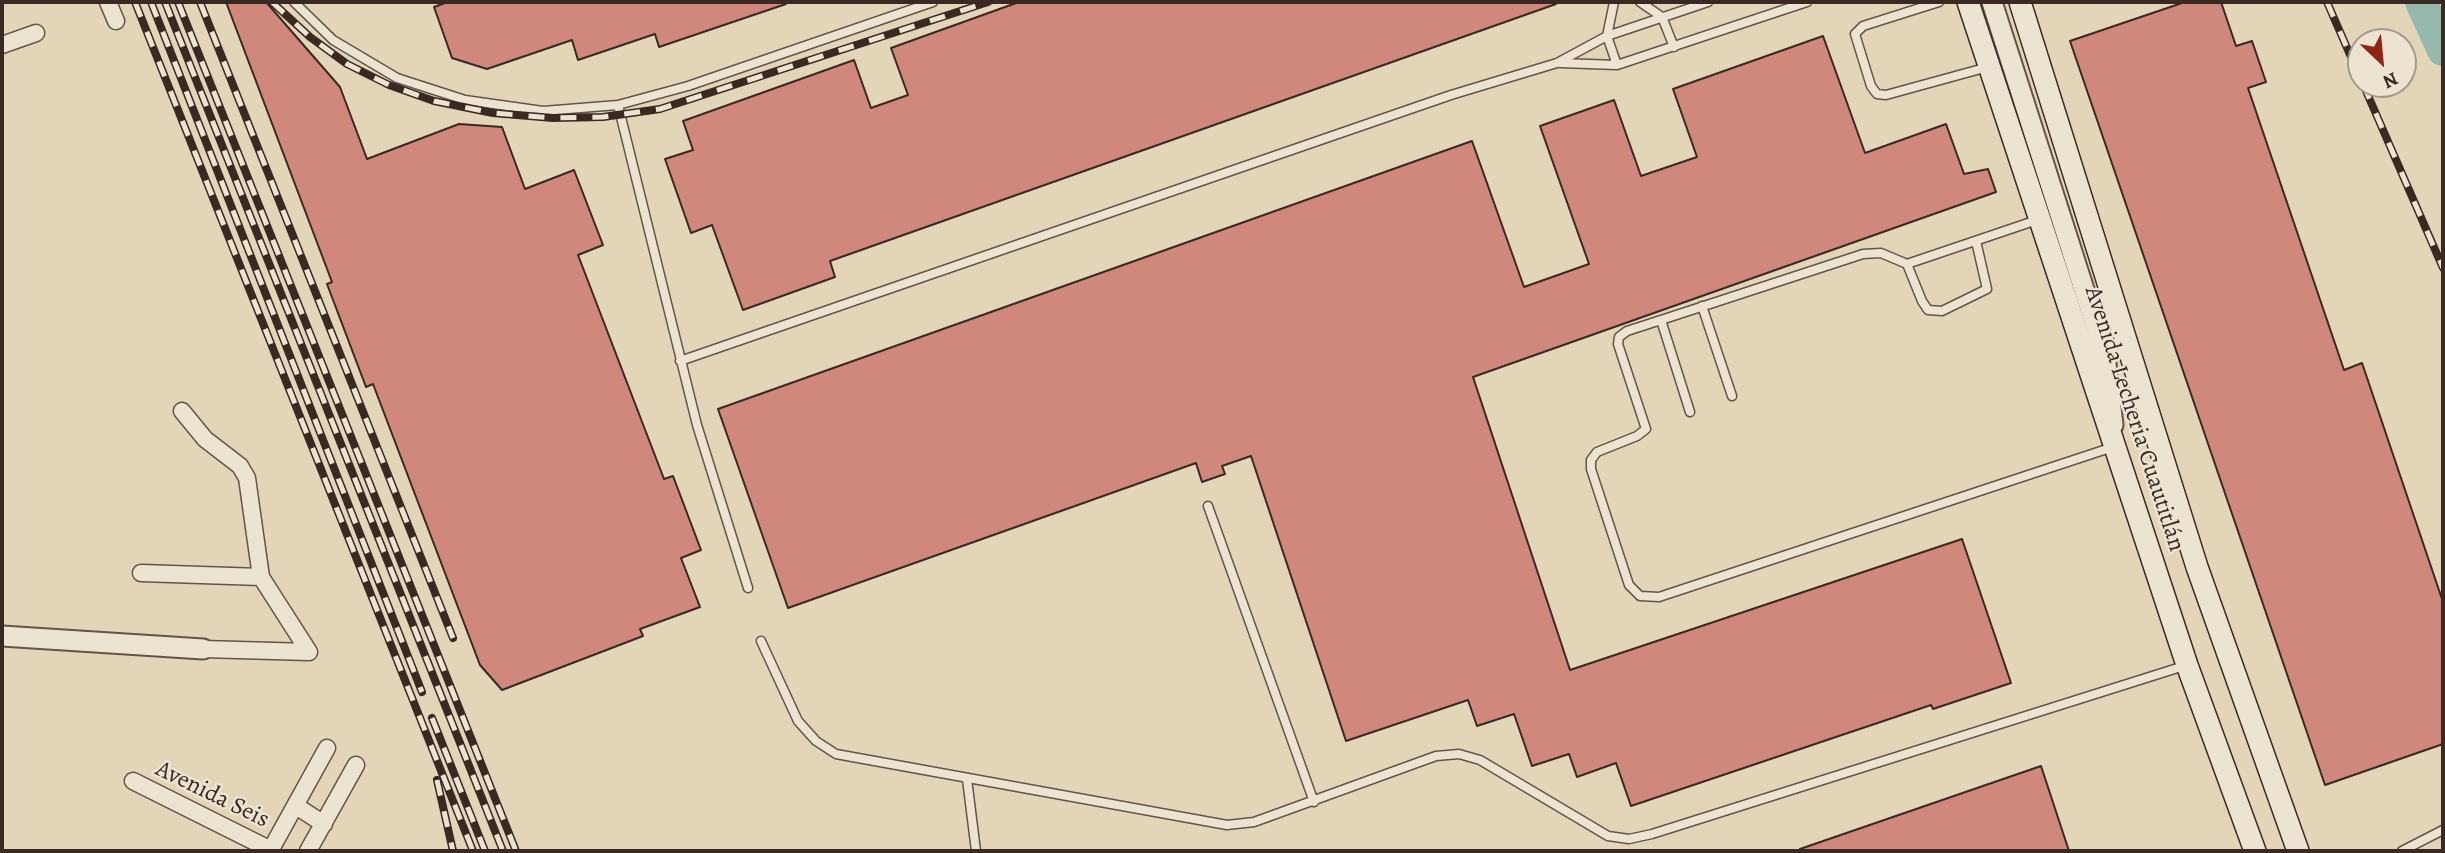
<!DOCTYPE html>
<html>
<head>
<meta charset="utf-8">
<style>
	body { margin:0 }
	#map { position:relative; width:2445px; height:853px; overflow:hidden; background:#e2d5b8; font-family:Alegreya,serif }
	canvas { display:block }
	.frame { position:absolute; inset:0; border:4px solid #3a2923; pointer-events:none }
	.north { position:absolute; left:2347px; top:28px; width:70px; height:70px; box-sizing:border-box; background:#ece4d1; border:2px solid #a5998b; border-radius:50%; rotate:154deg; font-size:19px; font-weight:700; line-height:28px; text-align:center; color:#3a2923 }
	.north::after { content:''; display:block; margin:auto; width:24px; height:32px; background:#8f2418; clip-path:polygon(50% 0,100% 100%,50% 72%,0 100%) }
</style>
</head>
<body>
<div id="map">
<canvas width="2445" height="853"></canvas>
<div class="frame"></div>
<div class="north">N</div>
</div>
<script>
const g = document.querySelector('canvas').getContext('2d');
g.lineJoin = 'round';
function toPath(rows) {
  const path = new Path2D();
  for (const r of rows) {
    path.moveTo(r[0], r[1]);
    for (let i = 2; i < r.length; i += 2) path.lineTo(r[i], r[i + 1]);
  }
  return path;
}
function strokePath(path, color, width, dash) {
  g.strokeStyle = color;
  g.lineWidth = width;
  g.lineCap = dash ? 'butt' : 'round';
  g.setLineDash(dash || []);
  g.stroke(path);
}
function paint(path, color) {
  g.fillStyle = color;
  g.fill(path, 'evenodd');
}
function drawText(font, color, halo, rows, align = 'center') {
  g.font = font + ' Alegreya,serif';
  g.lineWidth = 5;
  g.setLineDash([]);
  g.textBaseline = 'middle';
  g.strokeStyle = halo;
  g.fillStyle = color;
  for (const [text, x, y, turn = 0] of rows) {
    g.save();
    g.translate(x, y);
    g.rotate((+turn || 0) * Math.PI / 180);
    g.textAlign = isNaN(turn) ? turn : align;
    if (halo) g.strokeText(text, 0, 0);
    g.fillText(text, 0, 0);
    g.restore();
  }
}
strokePath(toPath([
	[2421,2,2443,50]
]), '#95b9ad', 32);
const building = toPath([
	[226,2,266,2,340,87,367,159,459,124,502,127,525,189,574,170,603,245,578,255,664,479,673,476,701,550,681,558,700,607,640,629,643,636,502,690,480,665,373,384,366,387,327,284,332,282,226,2],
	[448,2,786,2,786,4,659,47,655,34,578,60,572,40,487,69,452,58,434,7,448,2],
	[1019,2,1556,2,1556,4,830,261,835,277,743,310,712,225,691,233,665,159,693,150,683,121,854,60,871,108,908,95,891,48,1019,2],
	[2185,2,2221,2,2236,46,2252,41,2266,82,2248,88,2344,370,2362,363,2443,602,2443,744,2325,785,2070,41,2185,2],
	[1823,36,1865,153,1946,124,1964,174,1988,169,1996,192,1473,377,1570,670,1962,539,2011,683,1933,709,1931,705,1631,806,1616,763,1577,777,1569,754,1532,766,1514,714,1477,726,1468,700,1346,741,1251,456,1222,466,1225,474,1202,482,1196,463,788,608,718,409,1472,141,1524,287,1589,264,1540,126,1614,100,1641,176,1697,157,1673,89,1823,36],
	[2041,766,2069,851,1800,851,1800,849,2041,766]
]);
paint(building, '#d0887d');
strokePath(building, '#3a2923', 2);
const service = toPath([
	[294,2,333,40,397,78,465,100,543,111,618,105,688,86,933,2],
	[1614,2,1607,36,1617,65],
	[1640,2,1662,17,1674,47],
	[1939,2,1863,26,1855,34,1871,86,1877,94,1886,95,1988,67],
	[1560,63,1617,65,1807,2],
	[618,105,697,425,748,588],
	[1907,264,1922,301,1928,310,1942,311,1987,289,1976,241],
	[1702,306,1732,396],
	[1661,320,1627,331,1619,337,1618,344,1646,429,1637,436,1597,452,1591,460,1591,469,1629,585,1640,596,1659,597,2113,447],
	[680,361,1451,95,1557,63,1607,36,1708,2],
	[1690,412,1661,320,1863,254,1881,253,1907,264,2037,220],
	[1208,506,1314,802],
	[761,641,798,721,816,741,836,754,1227,825,1254,822,1436,756,1459,754,1480,760,1608,836,1629,839,1652,834,2184,666],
	[967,779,976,851],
	[2402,851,2443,830]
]);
const minor = toPath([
	[108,2,116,21],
	[2,45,36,33],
	[182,411,205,439,240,466,247,478,261,577,309,652,203,649],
	[141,573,261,577],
	[133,781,271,850],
	[296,806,324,824],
	[270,851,327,748],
	[308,851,356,765]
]);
const tertiary = toPath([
	[1992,2,2105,355,2113,425],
	[2,636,203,649]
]);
const secondary = toPath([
	[1968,2,2187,665,2255,851],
	[2020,2,2197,567,2298,851]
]);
strokePath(service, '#645448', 11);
strokePath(minor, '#645448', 19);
strokePath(tertiary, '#645448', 23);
strokePath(secondary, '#3a2923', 24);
strokePath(service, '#ece4d1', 8);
strokePath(minor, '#ece4d1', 16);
strokePath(tertiary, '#ece4d1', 19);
strokePath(secondary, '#ece4d1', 21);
const rail = toPath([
	[135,2,473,851],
	[151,2,422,692],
	[165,2,503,851],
	[178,2,516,851],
	[200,2,453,638],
	[272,2,310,37,347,64,389,85,434,101,493,113,553,118,603,117,660,109,988,2],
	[2327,2,2361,80],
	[2363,84,2443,268],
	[432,718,485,851],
	[437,780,453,851]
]);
strokePath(rail, '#3a2923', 8);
strokePath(rail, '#ece4d1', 5, [16]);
drawText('24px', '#3a2923', '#ece4d1', [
	["Avenida Lecheria Cuautitlán",2134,419,72],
	["Avenida Seis",212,795,26]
]);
</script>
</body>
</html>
